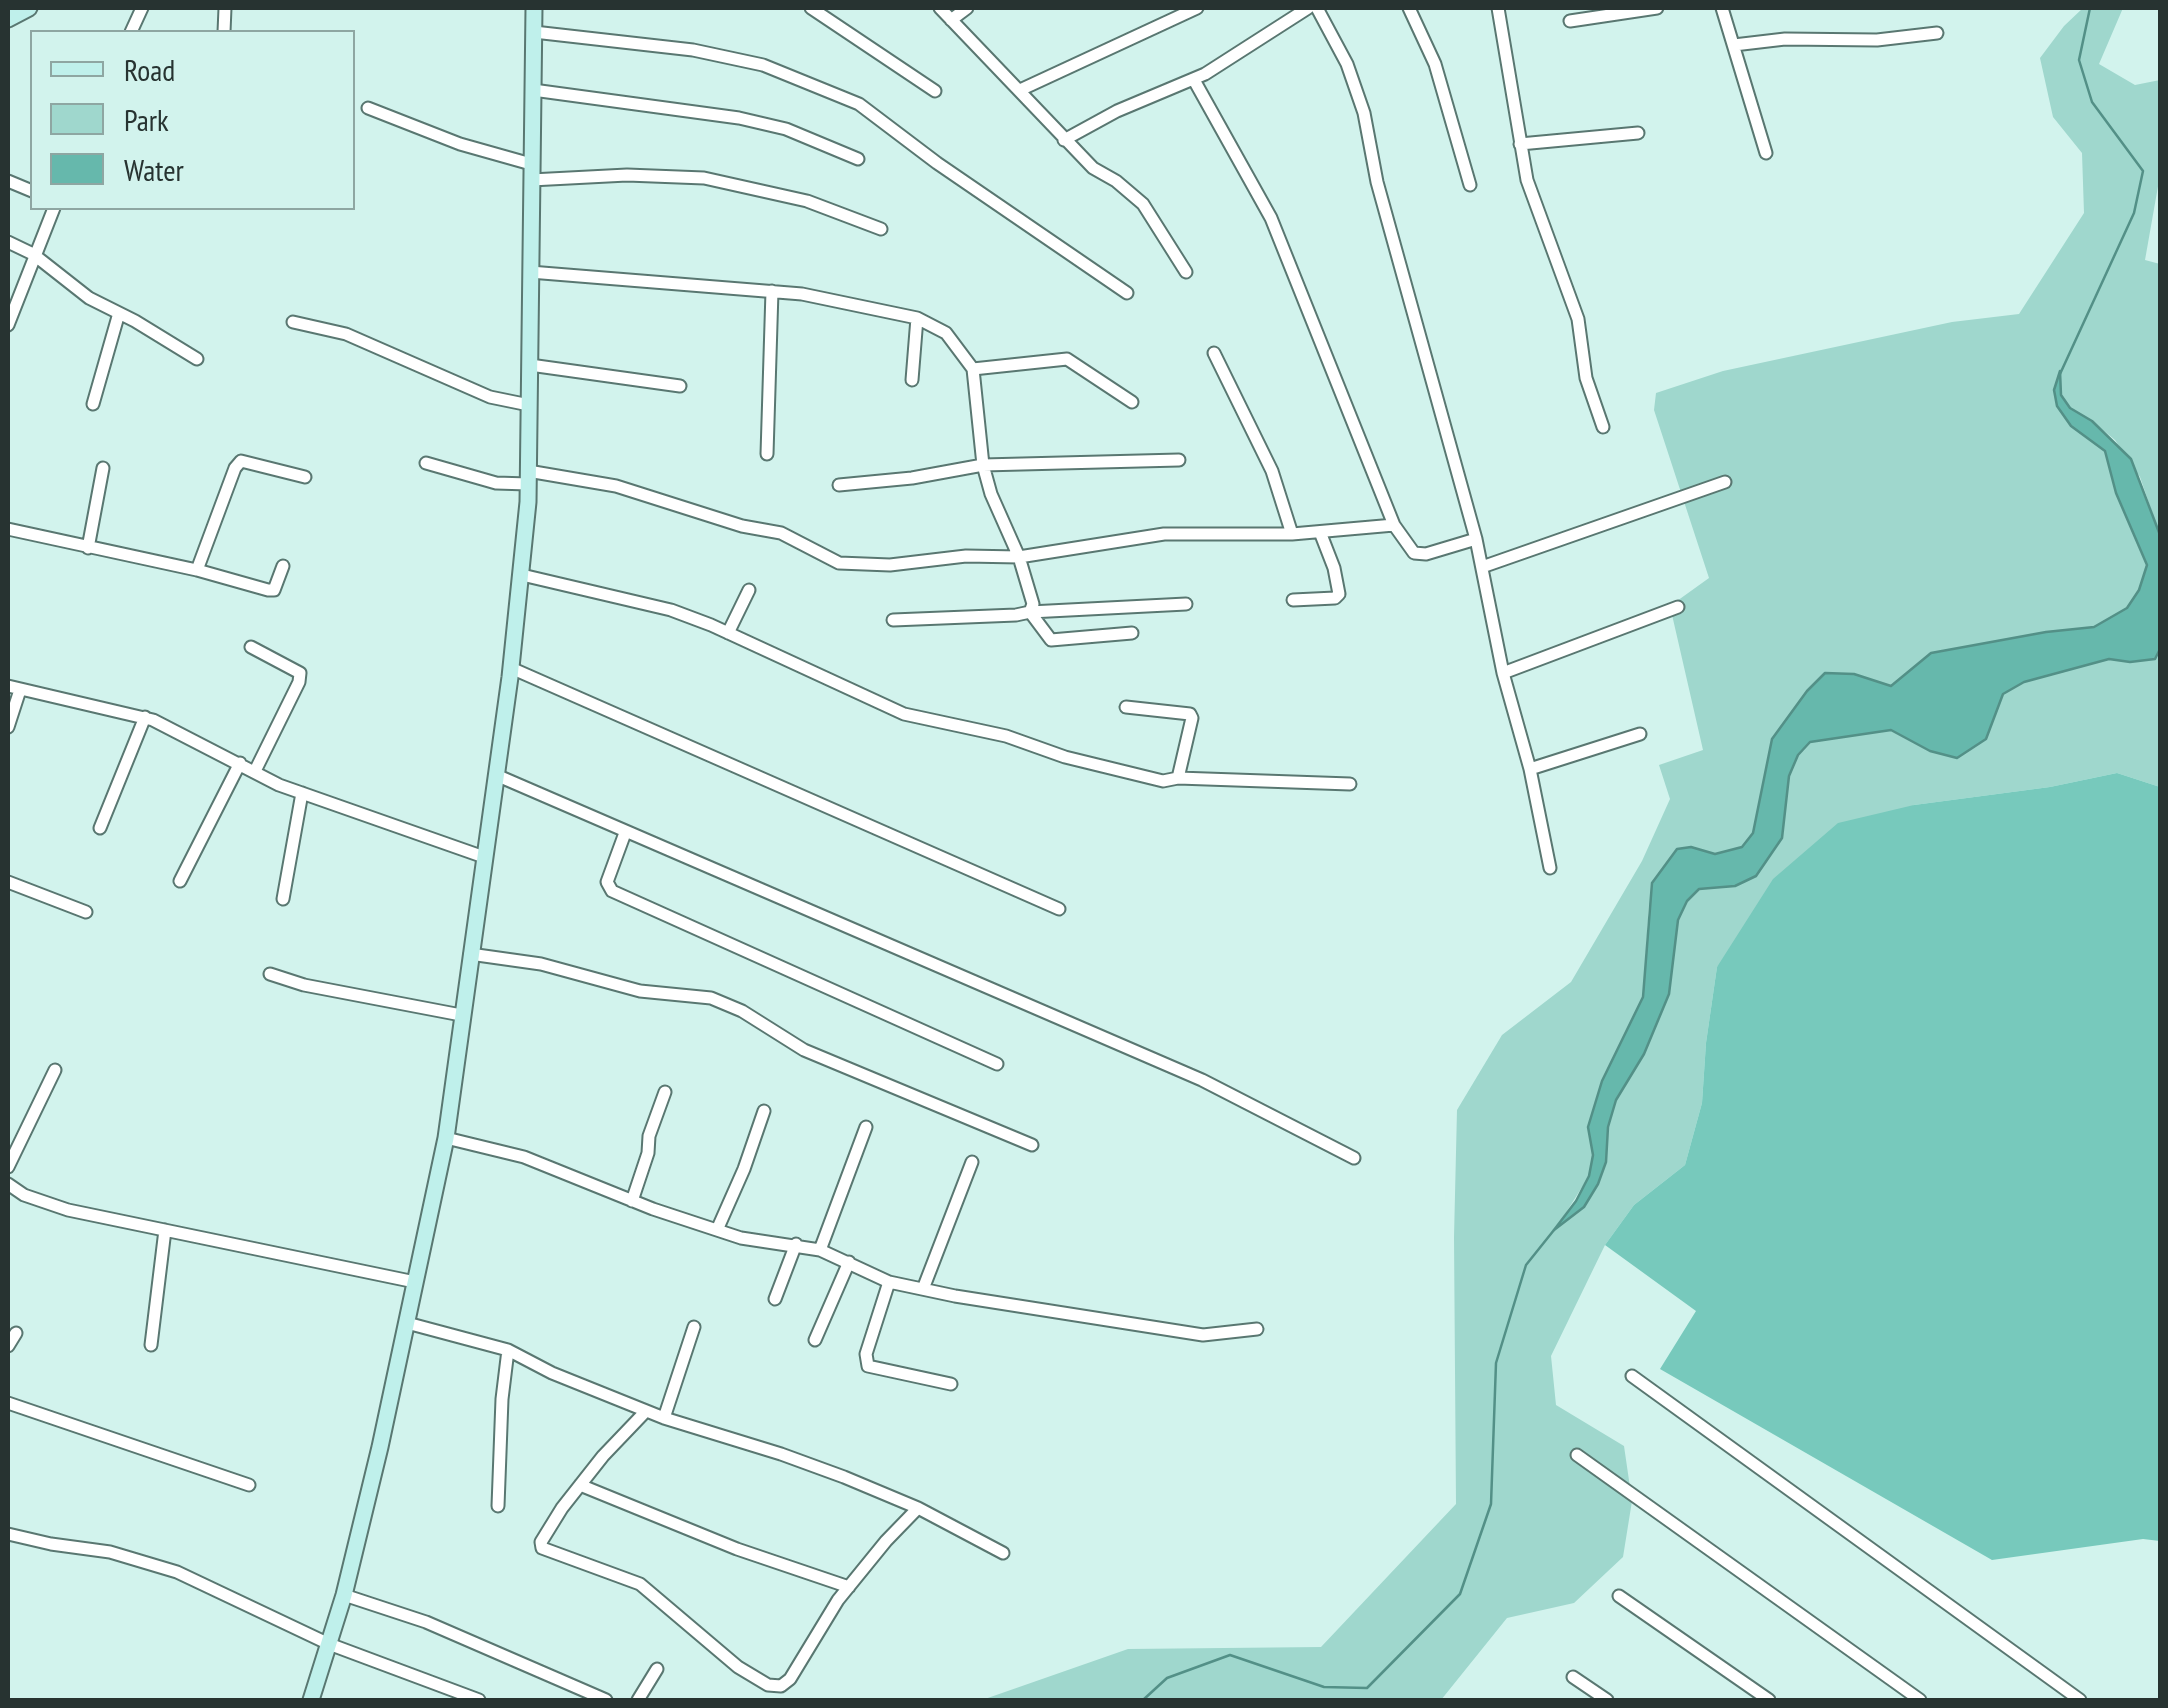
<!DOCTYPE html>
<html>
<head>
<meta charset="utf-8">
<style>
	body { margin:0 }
	#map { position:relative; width:2168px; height:1708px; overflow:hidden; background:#d2f3ed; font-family:"PT Sans Narrow",sans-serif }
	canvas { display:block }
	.frame { position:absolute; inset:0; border:10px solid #273331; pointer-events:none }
	.legend { position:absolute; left:30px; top:30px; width:325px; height:180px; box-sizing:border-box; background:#d2f3ed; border:2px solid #8ea6a2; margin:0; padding:12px 18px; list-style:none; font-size:30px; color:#273331 }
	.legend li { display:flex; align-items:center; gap:20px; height:50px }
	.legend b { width:50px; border:2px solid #8ea6a2 }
</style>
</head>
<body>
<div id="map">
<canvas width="2168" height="1708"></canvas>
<div class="frame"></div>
<ul class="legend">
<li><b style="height:12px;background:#bff0eb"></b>Road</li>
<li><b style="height:28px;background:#9fd7cd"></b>Park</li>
<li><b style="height:28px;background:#66b8ac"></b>Water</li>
</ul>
</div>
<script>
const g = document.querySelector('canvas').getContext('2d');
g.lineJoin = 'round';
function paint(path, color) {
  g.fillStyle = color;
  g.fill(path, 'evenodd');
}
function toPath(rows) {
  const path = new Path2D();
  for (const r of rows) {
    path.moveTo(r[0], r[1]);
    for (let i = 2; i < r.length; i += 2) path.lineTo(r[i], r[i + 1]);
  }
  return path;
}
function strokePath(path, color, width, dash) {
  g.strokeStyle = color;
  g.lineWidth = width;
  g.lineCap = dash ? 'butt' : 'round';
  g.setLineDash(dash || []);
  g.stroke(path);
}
paint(toPath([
	[2083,8,2123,8,2099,64,2135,85,2160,80,2160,175,2145,260,2160,264,2160,535,2140,477,2115,440,2092,421,2070,409,2054,390,2071,426,2105,451,2116,493,2147,566,2139,590,2127,608,2094,627,2046,632,1931,653,1891,686,1854,674,1772,739,1753,833,1742,847,1715,854,1691,847,1649,905,1643,997,1602,1081,1588,1127,1593,1155,1589,1176,1557,1227,1606,1162,1608,1127,1616,1100,1653,1034,1678,920,1687,901,1699,889,1735,886,1782,838,1789,776,1798,755,1811,742,1891,730,1930,751,1995,717,2003,694,2024,682,2109,659,2130,662,2155,659,2160,649,2160,787,2117,773,2050,787,1914,805,1717,967,1706,1043,1702,1103,1685,1165,1634,1205,1605,1245,1551,1356,1556,1405,1624,1446,1632,1501,1623,1557,1574,1603,1507,1618,1441,1700,982,1700,1128,1649,1321,1647,1456,1504,1454,1237,1457,1110,1502,1035,1571,982,1642,861,1670,799,1659,765,1703,750,1670,606,1709,578,1654,410,1656,393,1723,371,1952,322,2019,314,2084,213,2082,153,2053,117,2040,58,2064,26]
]), '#9fd7cd');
paint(toPath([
	[2117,773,2160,787,2160,1541,2143,1539,1992,1560,1660,1369,1696,1311,1605,1245,1634,1205,1685,1165,1702,1103,1706,1043,1717,967,1773,879,1838,823,1914,805,2050,787]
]), '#77c9bc');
const water = toPath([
	[2060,371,2061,395,2070,408,2092,421,2131,459,2160,535,2160,649,2155,659,2130,662,2109,659,2024,682,2003,694,1986,739,1957,758,1930,751,1891,730,1810,742,1798,755,1789,776,1782,838,1756,876,1735,886,1699,889,1687,901,1678,920,1669,994,1644,1054,1616,1100,1608,1127,1606,1162,1598,1184,1584,1207,1554,1230,1576,1201,1589,1176,1593,1155,1588,1127,1602,1081,1643,997,1652,883,1677,849,1691,847,1715,854,1742,847,1753,833,1772,739,1807,691,1825,673,1854,674,1891,686,1931,653,2046,632,2094,627,2127,608,2139,590,2147,565,2116,493,2105,451,2071,426,2057,406,2054,390,2060,371]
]);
paint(water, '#66b8ac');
strokePath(water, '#539087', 2.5);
strokePath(toPath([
	[2060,374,2134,213,2143,171,2092,102,2079,60,2090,8],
	[1143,1700,1167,1678,1230,1655,1324,1687,1367,1688,1460,1594,1491,1504,1496,1363,1526,1265,1554,1230]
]), '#539087', 2.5);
const street = toPath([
	[811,8,935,91],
	[940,8,1093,168,1116,181,1143,204,1186,272],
	[1317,8,1347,64,1364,113,1377,182,1476,539,1503,673,1530,769,1550,868],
	[1409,8,1435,64,1470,185],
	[1498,8,1527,180,1578,319,1586,378,1603,427],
	[1722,8,1766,153],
	[951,20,967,8],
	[1570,21,1657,8],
	[131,32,142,8],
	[224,32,225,8],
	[534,32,693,50,763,65,859,104,937,163,1127,293],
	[1734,45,1785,39,1877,40,1937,33],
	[1194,80,1271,218,1394,525],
	[533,90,739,118,786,129,858,159],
	[1020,90,1197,8],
	[368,108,460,144,531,164],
	[1064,140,1117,111,1205,74,1308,8],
	[1520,144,1638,133],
	[531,180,627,175,704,178,807,201,881,229],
	[8,181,32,191],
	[8,242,33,254,89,298,135,321,197,359],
	[530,272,802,294,917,318,946,333,973,369,983,465,991,494,1019,557,1033,604,1030,612,1016,615,893,620],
	[293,322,346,334,490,397,529,405],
	[8,325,54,208],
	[1214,353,1272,471,1292,534],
	[530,365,680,386],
	[973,369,1067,359,1132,402],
	[912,380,917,318],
	[93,404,119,313],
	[767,454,772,291],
	[426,463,496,483,528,484],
	[528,471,616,486,742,526,781,533,839,563,890,565,966,556,1019,557,1164,534,1292,534,1394,525,1414,553,1426,554,1476,539],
	[839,485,912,478,983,465,1179,460],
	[8,529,197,570,268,590,274,590,283,566],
	[88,548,103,468],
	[1482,567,1725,482],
	[197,570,235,468,241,461,305,477],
	[522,575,671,610,711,625,904,714,1006,736,1065,757,1163,781,1178,778,1192,718,1190,714,1126,707],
	[1293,600,1335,598,1339,594,1334,568,1320,532],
	[728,633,749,590],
	[1132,633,1051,640,1030,612,1186,604],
	[251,647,300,673,299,682,255,771],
	[511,668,1059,909],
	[1503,673,1678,607],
	[8,686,153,720,279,785,484,857],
	[8,727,20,690],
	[1530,769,1640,734],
	[496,775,1202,1080,1354,1158],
	[1178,778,1350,784],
	[100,828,145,717],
	[625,833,607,882,612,891,997,1064],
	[180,881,240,763],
	[8,882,86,912],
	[283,899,302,793],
	[470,954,541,964,640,991,711,998,742,1011,804,1050,1032,1145],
	[270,974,304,985,461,1015],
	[446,1138,524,1157,653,1209,741,1238,820,1250,889,1282,955,1296,1203,1335,1257,1329],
	[8,1167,55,1070],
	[8,1184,24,1195,68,1210,415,1282],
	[632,1201,648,1153,649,1136,665,1092],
	[717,1230,744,1169,764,1111],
	[820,1250,866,1127],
	[889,1282,866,1354,868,1366,951,1384],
	[923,1289,972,1162],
	[775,1299,796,1244],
	[407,1323,508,1350,552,1373,664,1418,781,1454,844,1477,918,1508,1003,1553],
	[815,1340,849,1262],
	[151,1345,165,1230],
	[8,1346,16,1333],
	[1632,1376,2080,1700],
	[8,1403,249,1485],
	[646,1411,603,1456,562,1508,541,1542,542,1548,640,1584,738,1667,768,1685,781,1686,790,1679,838,1600,886,1541,918,1508],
	[664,1418,694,1327],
	[1577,1455,1920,1700],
	[580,1485,737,1549,849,1587],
	[498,1506,502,1399,508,1350],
	[8,1534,51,1544,110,1552,177,1572,329,1644,479,1700],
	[344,1595,426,1622,606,1700],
	[1619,1596,1769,1700],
	[1573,1677,1607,1700],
	[638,1700,657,1669]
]);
const secondary = toPath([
	[8,19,29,8],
	[311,1700,344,1595,380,1447,446,1138,510,677,528,502,534,8]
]);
strokePath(street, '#597771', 15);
strokePath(secondary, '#597771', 19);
strokePath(street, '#fff', 11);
strokePath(secondary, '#bff0eb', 15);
</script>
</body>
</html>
